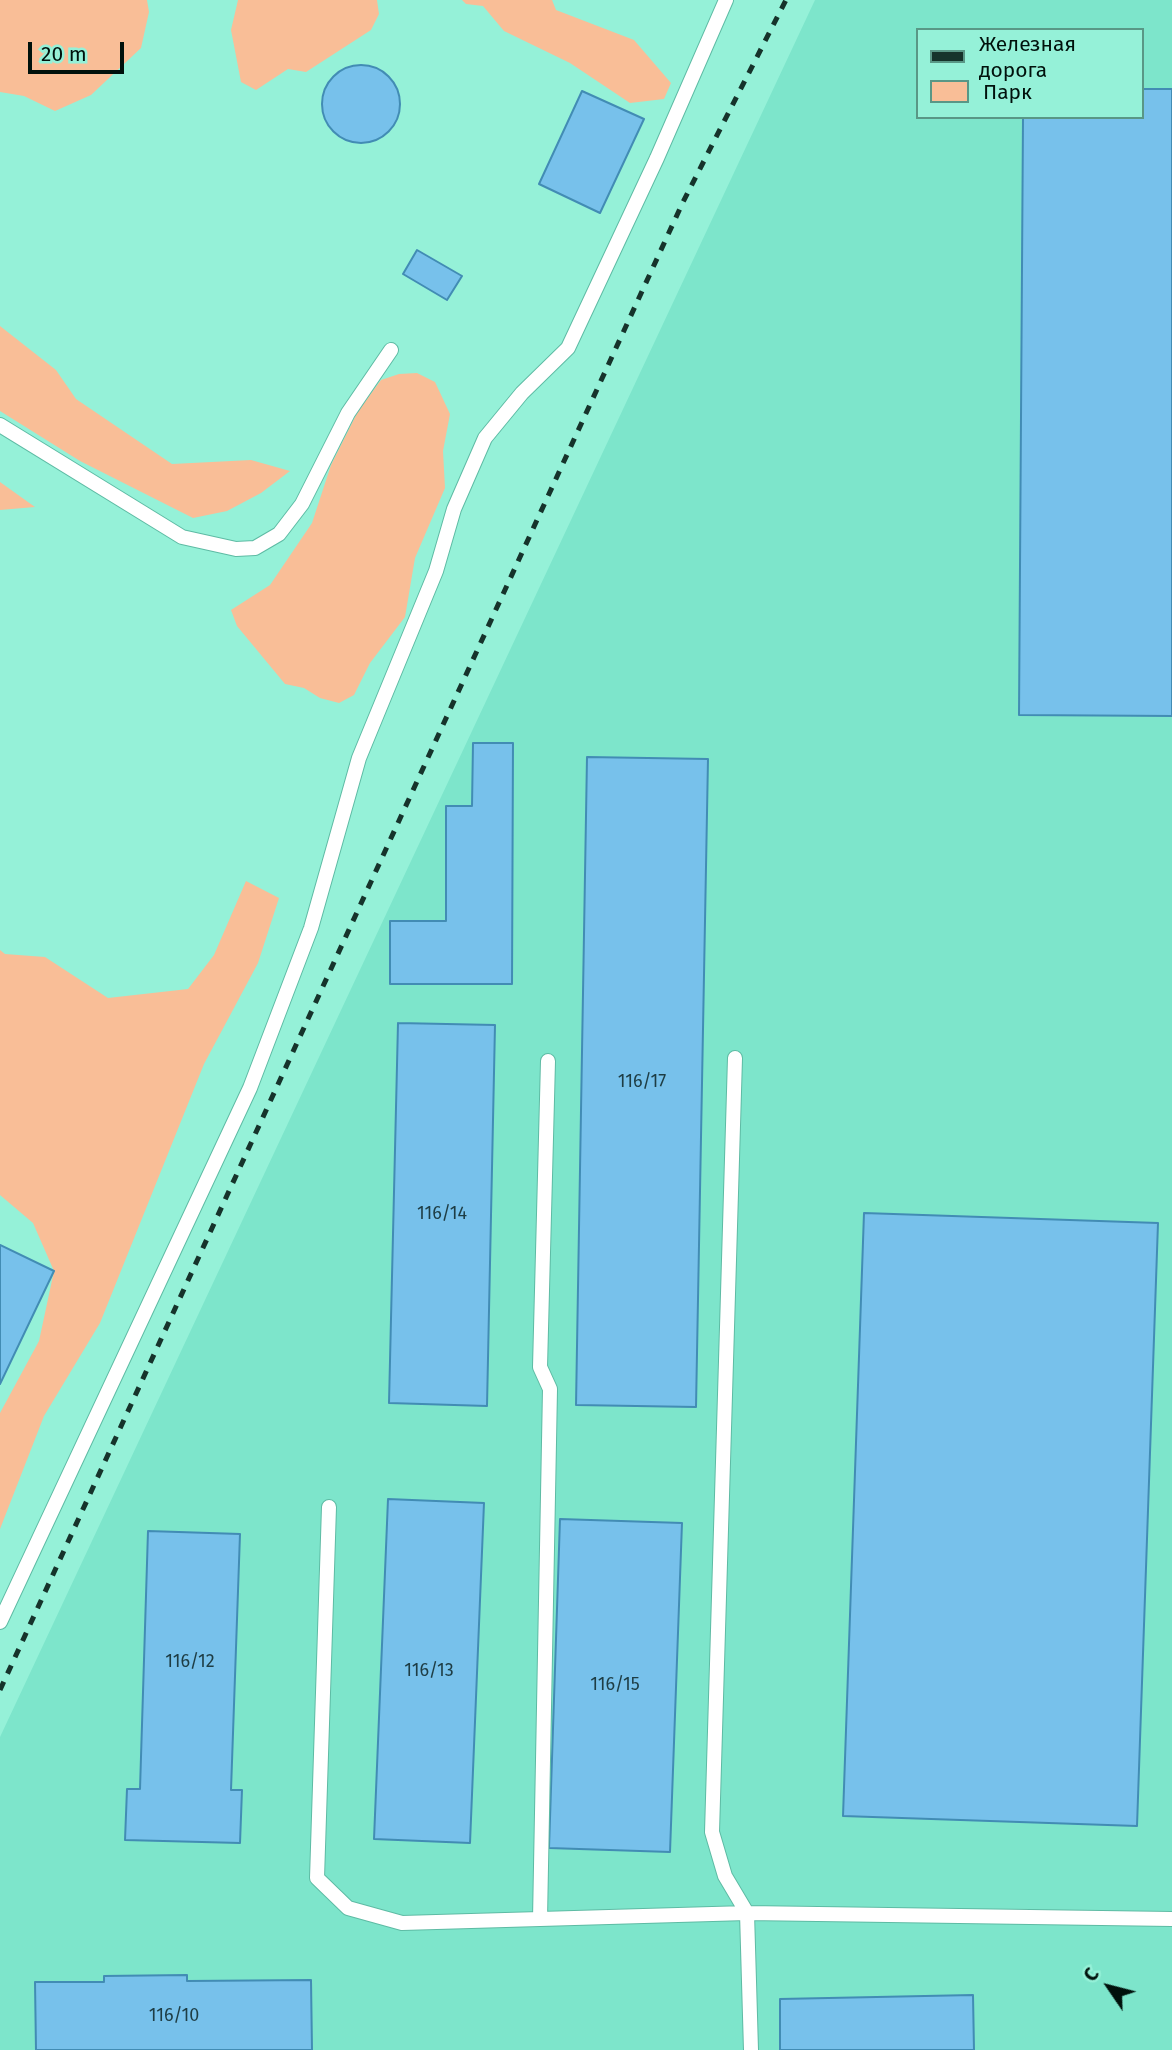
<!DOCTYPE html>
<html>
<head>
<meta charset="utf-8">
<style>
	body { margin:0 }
	#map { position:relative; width:1172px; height:2050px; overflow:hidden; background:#95f1d8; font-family:"Fira Sans",sans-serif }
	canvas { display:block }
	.legend { position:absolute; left:916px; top:28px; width:228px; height:91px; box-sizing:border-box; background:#95f1d8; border:2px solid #599786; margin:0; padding:9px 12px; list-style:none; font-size:21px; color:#00110c }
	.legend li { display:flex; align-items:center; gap:14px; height:35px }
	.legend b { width:35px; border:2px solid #599786 }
	.north { position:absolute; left:1074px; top:1952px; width:70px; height:70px; -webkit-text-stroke:5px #95f1d8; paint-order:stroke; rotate:305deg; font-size:19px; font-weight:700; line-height:28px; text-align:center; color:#00110c }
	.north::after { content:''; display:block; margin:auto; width:24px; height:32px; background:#00110c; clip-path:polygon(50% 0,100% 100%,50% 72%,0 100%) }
	.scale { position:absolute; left:28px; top:42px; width:96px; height:32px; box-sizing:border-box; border:4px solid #00110c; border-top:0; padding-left:9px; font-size:21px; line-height:24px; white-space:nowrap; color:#00110c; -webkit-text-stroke:5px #95f1d8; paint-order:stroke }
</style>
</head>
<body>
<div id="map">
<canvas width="1172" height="2050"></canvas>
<ul class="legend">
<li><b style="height:9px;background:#16332b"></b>Железная дорога</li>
<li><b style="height:19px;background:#f9be97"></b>Парк</li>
</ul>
<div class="north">С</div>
<div class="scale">20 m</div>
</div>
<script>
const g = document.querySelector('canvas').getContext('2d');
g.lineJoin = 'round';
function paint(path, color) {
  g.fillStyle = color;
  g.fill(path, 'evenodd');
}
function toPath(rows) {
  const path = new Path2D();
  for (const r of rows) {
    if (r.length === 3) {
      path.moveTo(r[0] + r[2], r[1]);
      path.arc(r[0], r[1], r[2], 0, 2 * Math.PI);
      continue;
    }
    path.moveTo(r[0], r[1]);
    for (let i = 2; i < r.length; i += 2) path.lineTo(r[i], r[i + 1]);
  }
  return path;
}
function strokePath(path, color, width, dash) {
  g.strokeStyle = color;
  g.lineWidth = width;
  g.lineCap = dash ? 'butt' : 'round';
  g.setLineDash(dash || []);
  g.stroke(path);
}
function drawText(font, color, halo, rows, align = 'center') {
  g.font = font + ' "Fira Sans",sans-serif';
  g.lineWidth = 6;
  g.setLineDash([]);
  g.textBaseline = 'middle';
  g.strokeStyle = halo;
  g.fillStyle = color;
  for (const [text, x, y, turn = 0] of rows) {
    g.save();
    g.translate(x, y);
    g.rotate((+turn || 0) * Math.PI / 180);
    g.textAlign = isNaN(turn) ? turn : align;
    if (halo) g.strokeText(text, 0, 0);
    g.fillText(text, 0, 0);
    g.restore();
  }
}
paint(toPath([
	[815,0,1172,0,1172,2050,0,2050,0,1737],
	[918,30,1142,30,1142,117,918,117]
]), '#7de5cb');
paint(toPath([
	[0,0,147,0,149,12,141,48,91,95,55,111,24,96,0,92],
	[238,0,377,0,379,14,371,30,306,72,288,69,256,90,241,82,231,30],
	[462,0,552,0,556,10,634,40,671,83,664,99,630,103,570,63,504,31,483,6,466,4],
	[0,326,56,370,76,399,172,464,251,460,290,471,261,493,227,511,193,518,80,461,0,411],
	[417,373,435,382,450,414,443,451,445,488,415,558,405,617,370,663,354,695,339,703,320,698,304,688,285,684,237,626,231,610,270,585,312,523,331,465,358,411,381,380,399,374],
	[0,482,35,507,0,510],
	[246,881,279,898,258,963,204,1064,100,1323,44,1416,0,1529,0,1413,39,1341,54,1271,33,1223,0,1195,0,950,5,954,45,957,108,998,188,989,214,955]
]), '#f9be97');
const building = toPath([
	[361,104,39],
	[1142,89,1172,89,1172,716,1019,715,1023,117,1142,117,1142,89],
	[582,91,644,119,600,213,539,184,582,91],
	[417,250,462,276,447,300,403,274,417,250],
	[473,743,513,743,512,984,390,984,390,921,446,921,446,806,472,806,473,743],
	[587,757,708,759,696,1407,576,1405,587,757],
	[398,1023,495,1025,487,1406,389,1403,398,1023],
	[864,1213,1158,1223,1137,1826,843,1816,864,1213],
	[0,1245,54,1271,0,1384,0,1245],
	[388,1499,484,1503,470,1843,374,1839,388,1499],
	[560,1519,682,1523,670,1852,549,1848,560,1519],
	[148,1531,240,1534,231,1790,242,1790,240,1843,125,1840,127,1789,140,1789,148,1531],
	[187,1975,187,1981,311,1980,312,2050,36,2050,35,1982,104,1982,104,1976,187,1975],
	[973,1995,974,2050,780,2050,780,1999,973,1995]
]);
paint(building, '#77c1eb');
strokePath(building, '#428cb4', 2);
const service = toPath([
	[0,425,182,537,236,549,255,548,279,534,302,504,348,413,391,350],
	[735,1058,712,1832,725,1876,747,1913,751,2050],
	[329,1507,317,1878,348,1908,402,1923,747,1913,1172,1919],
	[0,1622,250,1088,311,928,359,758,436,571,454,509,485,438,522,393,568,348,657,158,726,0],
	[540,1919,550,1389,540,1367,548,1061]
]);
strokePath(service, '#5ebba4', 16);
strokePath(service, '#fff', 14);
strokePath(toPath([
	[0,1690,683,202,786,0]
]), '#16332b', 5, [9, 9]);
drawText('18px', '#1e3d44', null, [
	["116/17",642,1082],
	["116/14",442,1214],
	["116/12",190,1662],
	["116/13",429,1671],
	["116/15",615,1685],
	["116/10",174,2016]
]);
</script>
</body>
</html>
